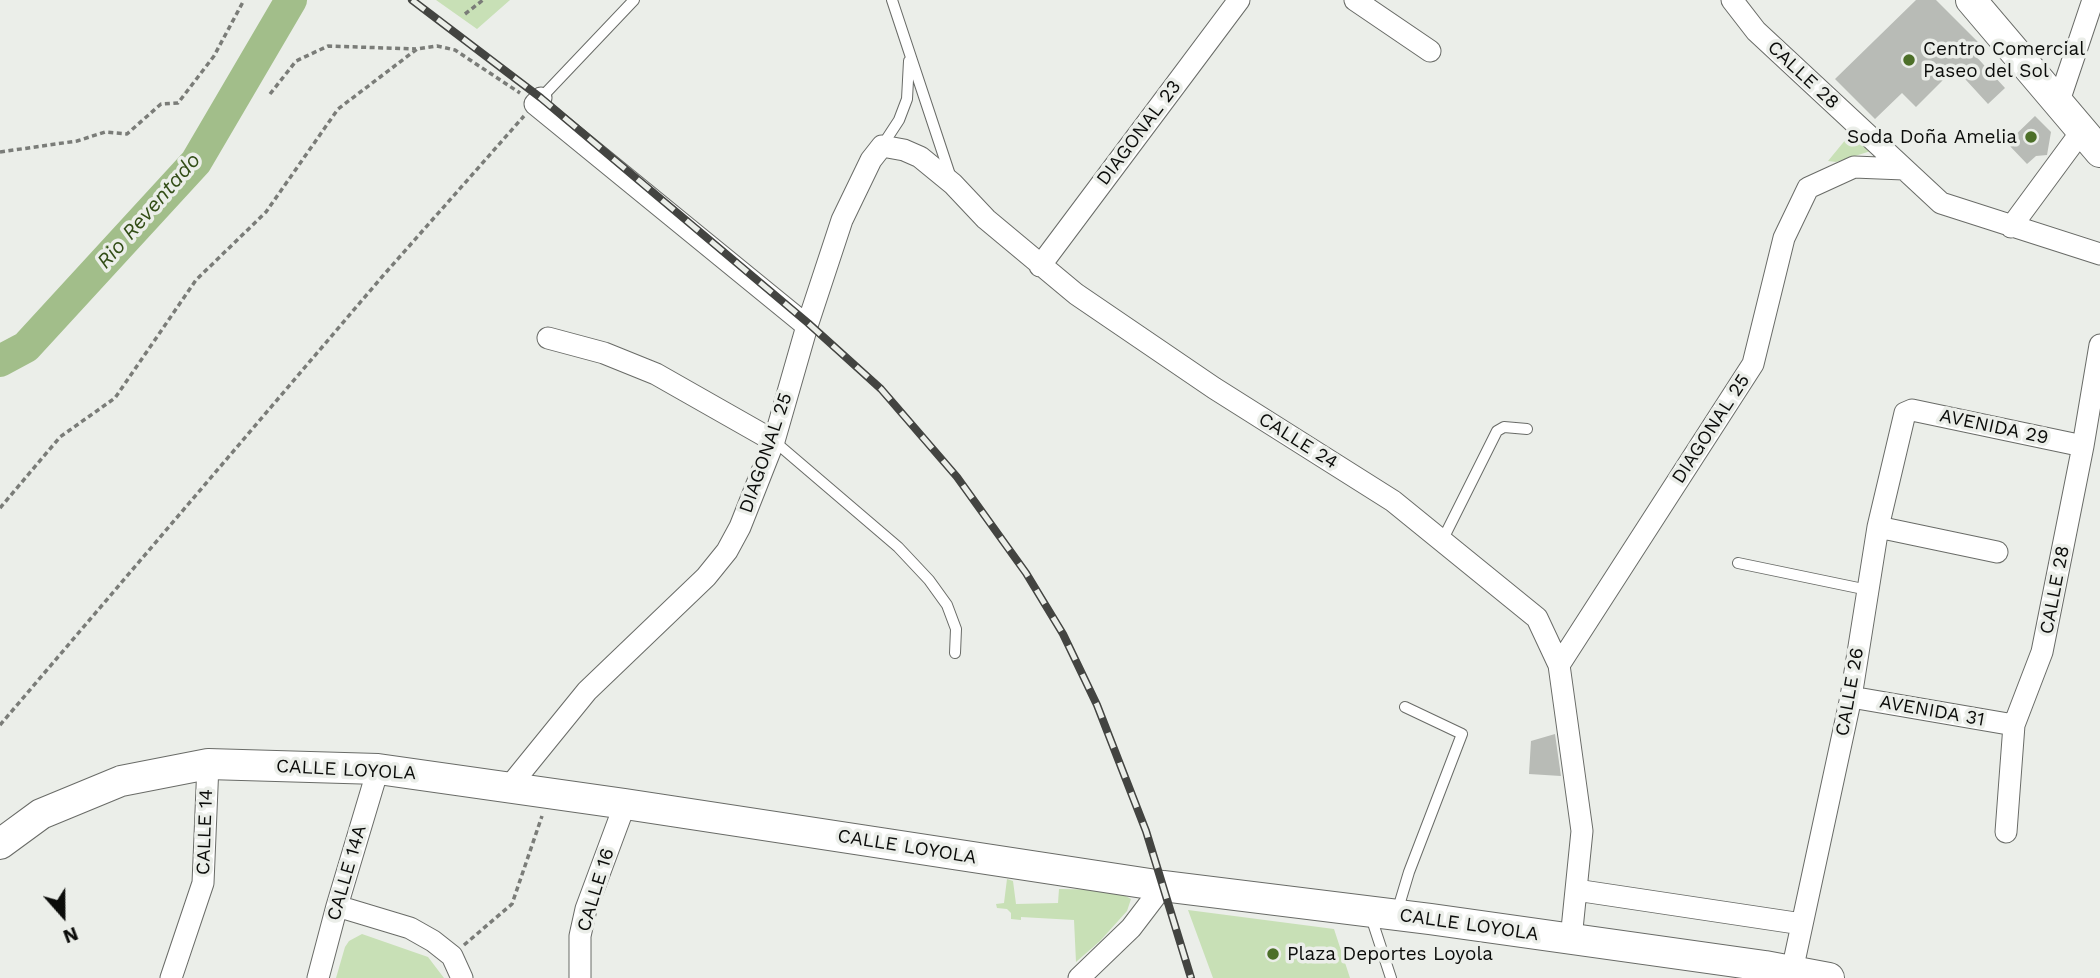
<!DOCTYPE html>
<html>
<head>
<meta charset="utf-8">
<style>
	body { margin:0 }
	#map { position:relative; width:2100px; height:978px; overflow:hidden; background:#ebeee9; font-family:"Work Sans",sans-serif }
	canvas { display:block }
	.north { position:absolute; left:28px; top:880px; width:70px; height:70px; -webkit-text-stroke:5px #ebeee9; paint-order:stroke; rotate:159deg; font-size:19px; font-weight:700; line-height:28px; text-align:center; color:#0b0c0a }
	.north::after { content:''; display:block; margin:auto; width:24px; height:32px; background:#0b0c0a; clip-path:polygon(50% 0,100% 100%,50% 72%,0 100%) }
</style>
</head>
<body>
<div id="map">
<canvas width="2100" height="978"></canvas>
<div class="north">N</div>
</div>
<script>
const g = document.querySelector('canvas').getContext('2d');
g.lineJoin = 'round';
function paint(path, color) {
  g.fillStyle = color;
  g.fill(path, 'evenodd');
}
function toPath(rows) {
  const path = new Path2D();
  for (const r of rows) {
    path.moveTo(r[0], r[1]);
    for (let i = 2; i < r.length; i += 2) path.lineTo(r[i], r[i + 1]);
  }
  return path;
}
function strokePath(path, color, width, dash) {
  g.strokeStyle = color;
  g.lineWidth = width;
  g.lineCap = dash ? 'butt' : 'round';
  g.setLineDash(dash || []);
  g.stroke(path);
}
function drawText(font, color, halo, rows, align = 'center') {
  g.font = font + ' "Work Sans",sans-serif';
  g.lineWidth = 7;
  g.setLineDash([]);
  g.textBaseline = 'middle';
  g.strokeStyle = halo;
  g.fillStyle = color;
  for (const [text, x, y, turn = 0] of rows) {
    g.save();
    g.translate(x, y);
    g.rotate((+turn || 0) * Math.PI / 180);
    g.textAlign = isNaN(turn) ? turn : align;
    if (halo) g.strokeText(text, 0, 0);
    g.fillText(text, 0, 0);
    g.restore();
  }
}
paint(toPath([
	[436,0,510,0,477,29],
	[1856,127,1874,150,1836,162,1828,161],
	[1007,879,1013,881,1016,904,1058,903,1059,889,1115,890,1131,899,1127,911,1100,941,1076,962,1074,920,1021,917,1021,920,1011,919,1011,913,1007,909,997,908,996,904,1004,903],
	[1188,910,1334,929,1350,978,1213,978],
	[362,934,428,957,444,978,336,978,345,947,349,941]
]), '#c8e0b6');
strokePath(toPath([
	[0,361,26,347,196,162,291,0]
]), '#a2be8a', 32);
paint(toPath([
	[1916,0,1936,0,1980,44,1972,52,2005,88,1988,104,1955,68,1916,107,1902,93,1875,119,1835,79],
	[2035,116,2051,132,2047,155,2036,156,2027,164,2007,143],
	[1555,734,1561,776,1529,774,1531,741]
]), '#b8bbb6');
const lane = toPath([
	[892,0,951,178],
	[541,98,634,0],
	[882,146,899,120,907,99,909,61],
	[774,441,898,547,929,580,947,605,956,629,955,653],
	[1442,541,1497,431,1504,427,1527,429],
	[1738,563,1868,590],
	[1397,912,1409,872,1462,734,1405,707],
	[1370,914,1391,978]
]);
const street = toPath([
	[1355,0,1430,51],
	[1732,0,1756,31,1941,203,2100,254],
	[541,98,535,104,807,326],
	[2058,104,2093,0],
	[2011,227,2081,132],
	[1040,266,1239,0],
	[548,338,604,353,656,374,774,441],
	[1878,527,1997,552],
	[1559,665,1753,364,1784,238,1808,188,1854,167,1904,169],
	[1851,697,2014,725],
	[509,787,587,691,706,577,727,551,740,527,774,441,807,326,842,220,871,160,882,146,904,150,920,157,953,184,986,219,1076,294,1214,388,1393,501,1537,618,1559,665,1582,831,1571,939],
	[2006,832,2014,725,2042,652,2083,446,2100,345],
	[1576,890,1802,924],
	[337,906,410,928,433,941,452,956,462,978],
	[1792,971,1851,697,1878,527,1905,413,1912,410,2083,446],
	[171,978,203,883,208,764],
	[318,978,337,906,378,769],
	[580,978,580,936,586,909,625,804],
	[1079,978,1131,928,1163,886]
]);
const secondary = toPath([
	[1971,0,2100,152],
	[0,844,41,814,121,781,208,764,378,769,625,804,1163,886,1430,919,1765,966,1829,978]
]);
strokePath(lane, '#696b67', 12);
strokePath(street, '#696b67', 23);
strokePath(secondary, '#696b67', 32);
strokePath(toPath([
	[465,14,483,0],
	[270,94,296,61,328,46,416,49],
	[0,152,77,141,105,132,127,134,161,104,178,103,214,56,244,0],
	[0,508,60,437,115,398,196,280,266,212,338,109,417,49,437,46,455,50,520,93],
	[0,725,381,278,524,116],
	[464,945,512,904,542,816]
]), '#7a7c78', 3.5, [5, 3.5]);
strokePath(lane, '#fff', 10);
strokePath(street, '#fff', 21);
strokePath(secondary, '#fff', 30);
const rail = toPath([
	[412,0,541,98,808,323,881,389,957,477,1026,573,1063,634,1097,705,1146,831,1191,978]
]);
strokePath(rail, '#434441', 8);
strokePath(rail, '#ebeee9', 5, [16]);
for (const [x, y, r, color] of [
	[1909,60,7,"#4c6f28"],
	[2031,137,7,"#4c6f28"],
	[1273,954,7,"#4c6f28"]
]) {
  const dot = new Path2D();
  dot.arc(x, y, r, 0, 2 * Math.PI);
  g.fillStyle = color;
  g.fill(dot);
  strokePath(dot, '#ebeee9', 2.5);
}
drawText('19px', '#0b0c0a', '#ebeee9', [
	["Centro Comercial",1923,49],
	["Paseo del Sol",1923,71],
	["Soda Doña Amelia",2017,137,"right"],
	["Plaza Deportes Loyola",1287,954]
], 'left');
drawText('19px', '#0b0c0a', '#ebeee9', [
	["CALLE 28",1803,75,43],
	["DIAGONAL 23",1139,133,-53],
	["AVENIDA 29",1994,427,12],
	["DIAGONAL 25",1711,429,-57],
	["CALLE 24",1298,441,32],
	["DIAGONAL 25",766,453,-71],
	["CALLE 28",2055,590,-79],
	["CALLE 26",1850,692,-80],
	["AVENIDA 31",1932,711,10],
	["CALLE LOYOLA",346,770,3],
	["CALLE 14",205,832,-88],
	["CALLE LOYOLA",907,847,9],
	["CALLE 14A",347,873,-74],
	["CALLE 16",596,890,-73],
	["CALLE LOYOLA",1469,925,8]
]);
drawText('italic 21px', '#324d16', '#ebeee9', [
	["Rio Reventado",149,211,-49]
]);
</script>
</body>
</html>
